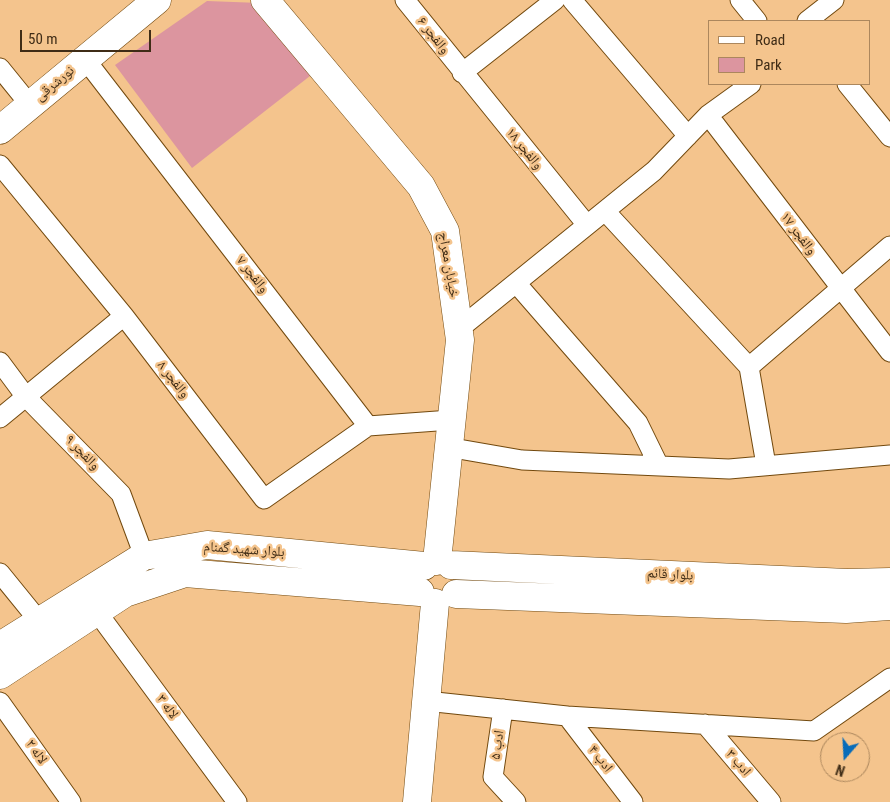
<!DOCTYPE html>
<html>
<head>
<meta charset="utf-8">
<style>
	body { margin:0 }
	#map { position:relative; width:890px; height:802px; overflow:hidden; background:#f4c48d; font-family:"Roboto Condensed",sans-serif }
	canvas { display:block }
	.legend { position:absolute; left:708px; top:20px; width:162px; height:65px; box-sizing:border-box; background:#f4c48d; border:1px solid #ac875d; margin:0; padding:6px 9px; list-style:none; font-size:15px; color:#3f2c16 }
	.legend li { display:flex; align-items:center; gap:10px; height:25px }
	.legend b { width:25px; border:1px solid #ac875d }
	.north { position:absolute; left:820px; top:732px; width:50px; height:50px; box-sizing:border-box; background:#f4c48d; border:1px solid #ac875d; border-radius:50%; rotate:199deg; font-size:14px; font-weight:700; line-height:20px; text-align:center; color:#3f2c16 }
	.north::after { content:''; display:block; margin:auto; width:18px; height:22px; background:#086cb9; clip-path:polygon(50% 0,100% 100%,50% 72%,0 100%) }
	.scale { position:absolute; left:20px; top:30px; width:131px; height:22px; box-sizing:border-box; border:2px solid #3f2c16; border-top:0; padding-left:6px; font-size:15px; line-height:18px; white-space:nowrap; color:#3f2c16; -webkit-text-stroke:4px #f4c48d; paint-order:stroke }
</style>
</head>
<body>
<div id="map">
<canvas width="890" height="802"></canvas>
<ul class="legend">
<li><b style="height:6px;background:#fff"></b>Road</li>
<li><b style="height:14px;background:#dc959f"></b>Park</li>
</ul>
<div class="north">N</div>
<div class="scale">50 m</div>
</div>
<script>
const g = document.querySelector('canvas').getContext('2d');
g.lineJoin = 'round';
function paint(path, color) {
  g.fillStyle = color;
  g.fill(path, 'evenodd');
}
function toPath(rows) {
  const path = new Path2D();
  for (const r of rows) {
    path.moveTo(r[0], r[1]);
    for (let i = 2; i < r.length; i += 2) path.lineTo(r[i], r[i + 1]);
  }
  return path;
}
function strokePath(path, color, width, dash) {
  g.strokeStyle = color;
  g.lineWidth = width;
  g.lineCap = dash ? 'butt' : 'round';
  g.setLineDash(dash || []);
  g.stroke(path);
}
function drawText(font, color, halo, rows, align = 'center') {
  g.font = font + ' "Roboto Condensed","Noto Naskh Arabic",sans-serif';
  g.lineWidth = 5;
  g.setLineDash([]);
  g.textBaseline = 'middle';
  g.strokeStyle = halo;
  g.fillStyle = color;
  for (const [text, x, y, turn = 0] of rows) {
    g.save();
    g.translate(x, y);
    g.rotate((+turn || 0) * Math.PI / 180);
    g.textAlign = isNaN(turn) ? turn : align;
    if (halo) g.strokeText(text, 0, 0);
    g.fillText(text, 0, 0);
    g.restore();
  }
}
paint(toPath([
	[207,1,260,3,310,76,192,168,115,65]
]), '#dc959f');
const street = toPath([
	[405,0,587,225],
	[572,0,688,136],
	[740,0,757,21],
	[807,21,834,0],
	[85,59,368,426,451,420],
	[0,68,30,105],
	[462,73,555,0],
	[847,84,890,137],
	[708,115,890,352],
	[0,165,124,316,264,499,368,426],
	[605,211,749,367,766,465],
	[516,283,638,423,659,466],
	[459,329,654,171,708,115,751,84],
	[0,362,26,397,121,494,144,556],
	[749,367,890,246],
	[0,418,124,316],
	[447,447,522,460,729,469,890,455],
	[0,573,39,621],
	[97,612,237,802],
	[426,701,567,716,814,731,890,678],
	[0,702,71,802],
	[503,709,493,777,516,802],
	[567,716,633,802],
	[705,724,771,802]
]);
const secondary = toPath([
	[265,0,421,186,445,231,460,340,437,561],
	[0,130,157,0],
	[451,565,847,583,890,582],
	[456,594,846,609,890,606],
	[0,646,144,556,207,545,424,566],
	[0,675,125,593,185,573,420,592],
	[417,802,435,603]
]);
strokePath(street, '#72490e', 21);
strokePath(secondary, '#72490e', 29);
strokePath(street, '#fff', 19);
strokePath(secondary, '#fff', 28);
drawText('14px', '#3f2c16', '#f4c48d', [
	["والفجر ۶",433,36,52],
	["نورشرقی",55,84,-40],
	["والفجر ۱۸",524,149,51],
	["والفجر ۱۷",798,234,53],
	["خیابان معراج",448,265,80],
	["والفجر ۷",252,275,52],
	["والفجر ۸",173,380,52],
	["والفجر ۹",82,453,46],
	["بلوار شهید گمنام",244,550,4],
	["بلوار قائم",670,575,3],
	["لاله ۳",167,707,54],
	["ادب ۵",498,745,-82],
	["لاله ۲",36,752,55],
	["ادب ۴",600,759,52],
	["ادب ۳",738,763,50]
]);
</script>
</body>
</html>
